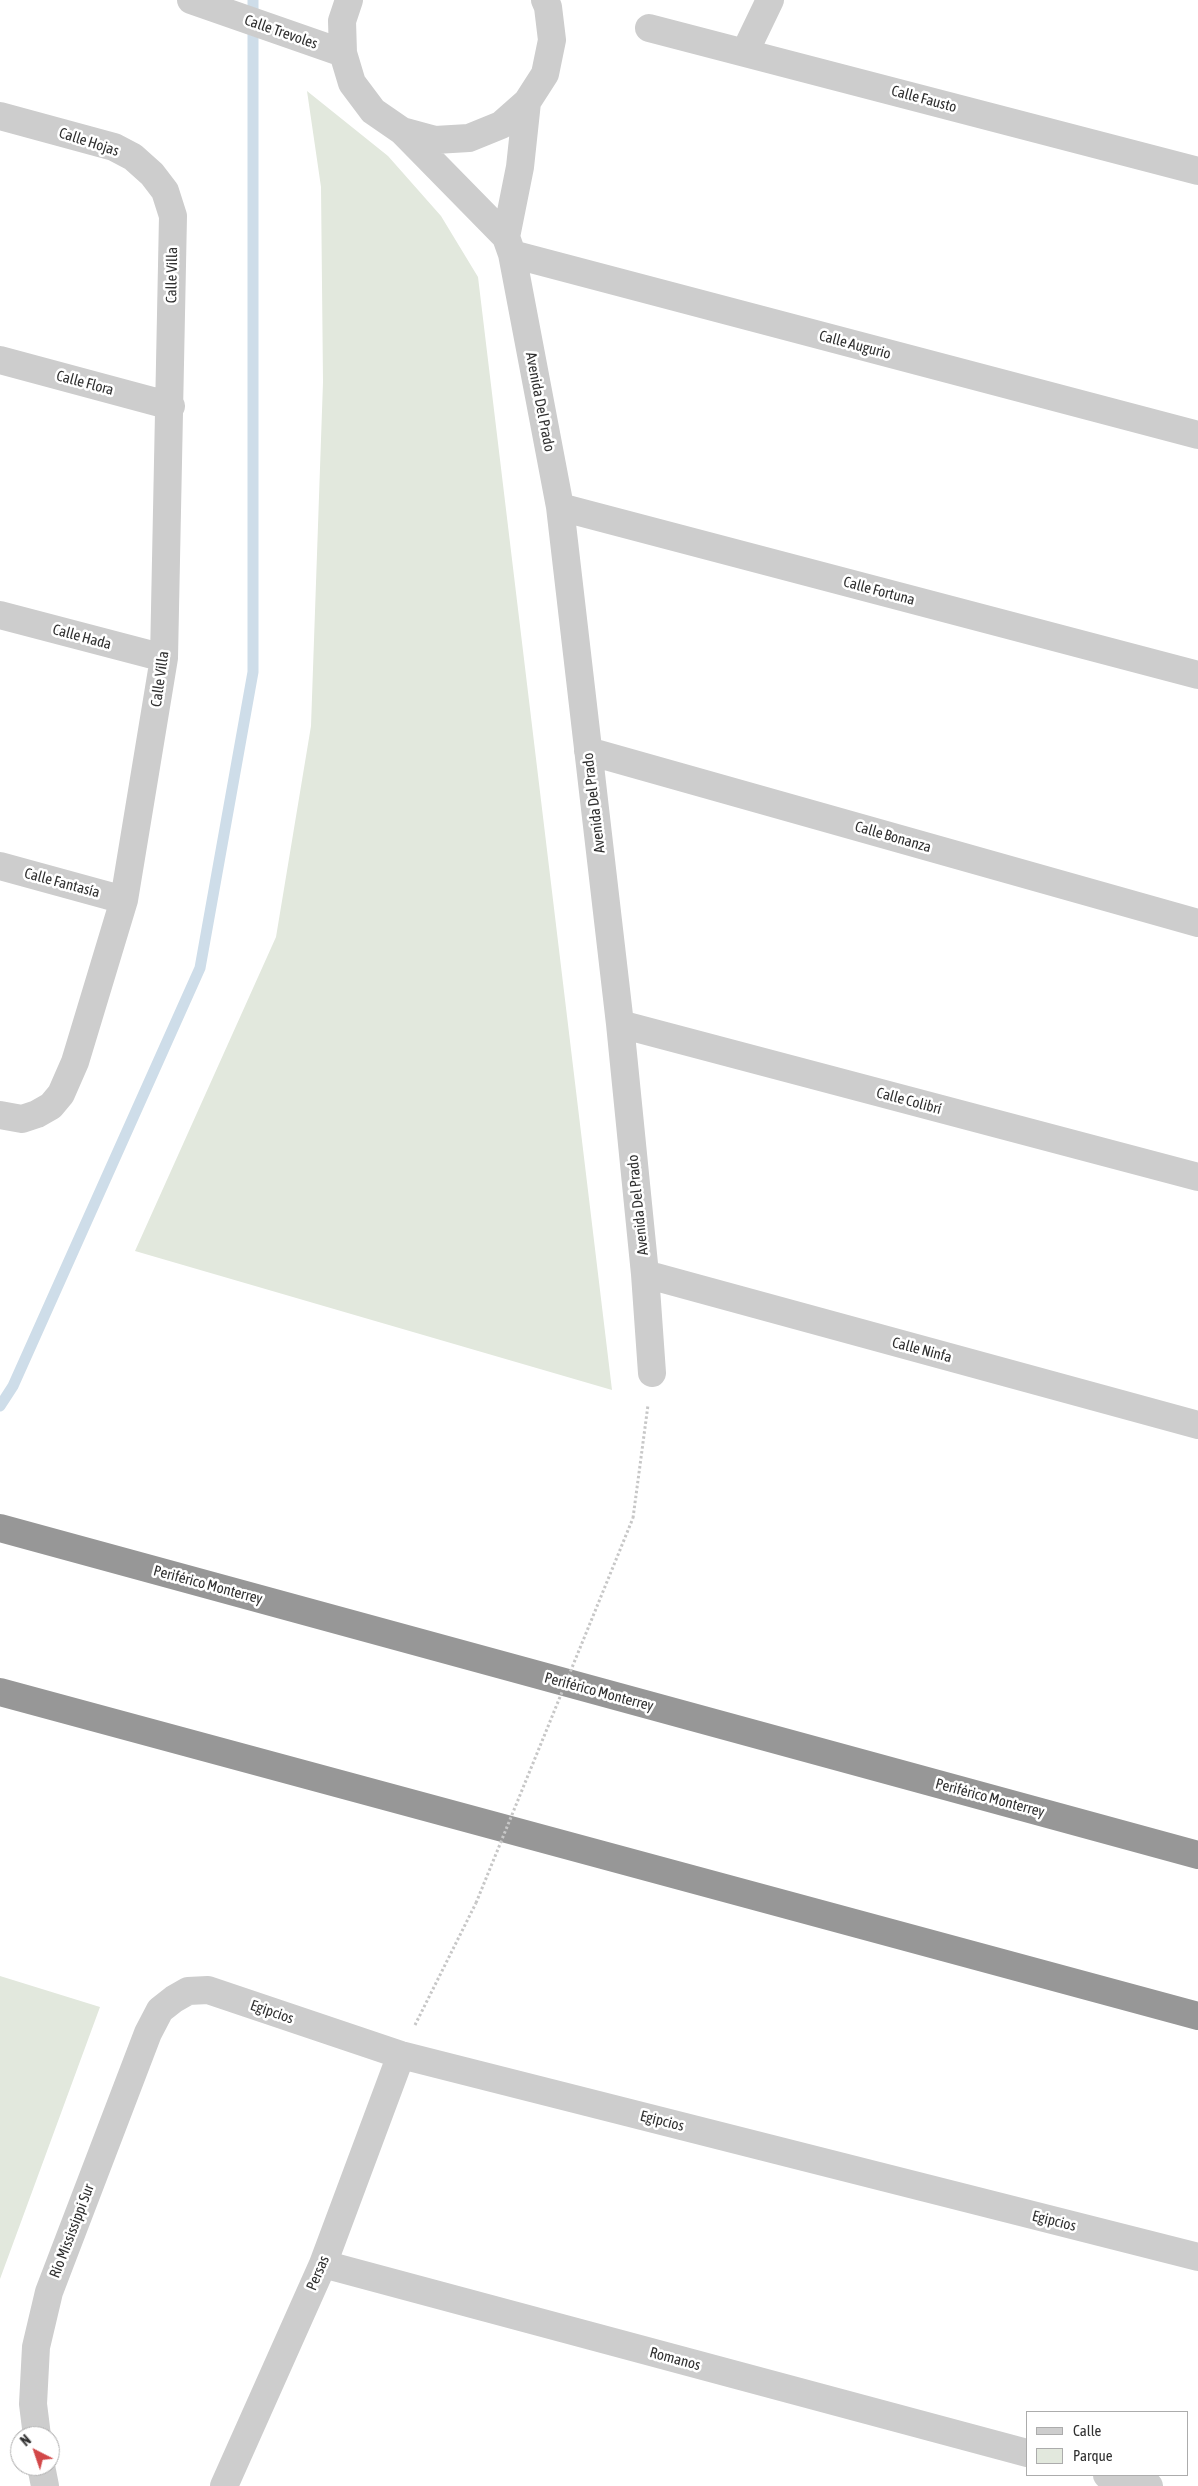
<!DOCTYPE html>
<html>
<head>
<meta charset="utf-8">
<style>
	body { margin:0 }
	#map { position:relative; width:1198px; height:2486px; overflow:hidden; background:#fff; font-family:"Asap Condensed",sans-serif }
	canvas { display:block }
	.legend { position:absolute; left:1026px; top:2411px; width:162px; height:65px; box-sizing:border-box; background:#fff; border:1px solid #acacac; margin:0; padding:6px 9px; list-style:none; font-size:15px; color:#303030 }
	.legend li { display:flex; align-items:center; gap:10px; height:25px }
	.legend b { width:25px; border:1px solid #acacac }
	.north { position:absolute; left:10px; top:2426px; width:50px; height:50px; box-sizing:border-box; background:#fff; border:1px solid #acacac; border-radius:50%; rotate:319deg; font-size:14px; font-weight:700; line-height:20px; text-align:center; color:#303030 }
	.north::after { content:''; display:block; margin:auto; width:18px; height:22px; background:#d24748; clip-path:polygon(50% 0,100% 100%,50% 72%,0 100%) }
</style>
</head>
<body>
<div id="map">
<canvas width="1198" height="2486"></canvas>
<ul class="legend">
<li><b style="height:6px;background:#cdcdcd"></b>Calle</li>
<li><b style="height:14px;background:#e2e8dd"></b>Parque</li>
</ul>
<div class="north">N</div>
</div>
<script>
const g = document.querySelector('canvas').getContext('2d');
g.lineJoin = 'round';
function paint(path, color) {
  g.fillStyle = color;
  g.fill(path, 'evenodd');
}
function toPath(rows) {
  const path = new Path2D();
  for (const r of rows) {
    path.moveTo(r[0], r[1]);
    for (let i = 2; i < r.length; i += 2) path.lineTo(r[i], r[i + 1]);
  }
  return path;
}
function strokePath(path, color, width, dash) {
  g.strokeStyle = color;
  g.lineWidth = width;
  g.lineCap = dash ? 'butt' : 'round';
  g.setLineDash(dash || []);
  g.stroke(path);
}
function drawText(font, color, halo, rows, align = 'center') {
  g.font = font + ' "Asap Condensed",sans-serif';
  g.lineWidth = 5;
  g.setLineDash([]);
  g.textBaseline = 'middle';
  g.strokeStyle = halo;
  g.fillStyle = color;
  for (const [text, x, y, turn = 0] of rows) {
    g.save();
    g.translate(x, y);
    g.rotate((+turn || 0) * Math.PI / 180);
    g.textAlign = isNaN(turn) ? turn : align;
    if (halo) g.strokeText(text, 0, 0);
    g.fillText(text, 0, 0);
    g.restore();
  }
}
paint(toPath([
	[307,91,388,156,441,216,478,277,612,1390,135,1251,276,937,311,726,323,382,321,187],
	[0,1976,100,2007,0,2279]
]), '#e2e8dd');
strokePath(toPath([
	[0,1406,13,1386,200,968,253,672,253,0]
]), '#cedde9', 11);
strokePath(toPath([
	[633,1518,648,1405],
	[415,2025,476,1903]
]), '#c7c7c7', 3, [2.5, 2.5]);
strokePath(toPath([
	[191,0,343,53],
	[349,0,342,21,343,53,352,83,373,111,402,131,435,140,469,138,501,125,527,102,545,74,552,40,548,7,545,0],
	[649,28,1198,171],
	[745,52,770,0],
	[0,116,114,147,133,157,152,174,165,191,173,216,164,658,124,900,75,1062,61,1094,51,1106,37,1114,22,1119,0,1115],
	[402,131,506,237,512,254,560,507,620,1024,645,1274,652,1373],
	[506,237,520,167,527,102],
	[512,254,1198,435],
	[0,360,171,406],
	[560,507,1198,675],
	[0,615,164,658],
	[588,751,1198,923],
	[0,866,124,900],
	[620,1024,1198,1177],
	[645,1274,1198,1425],
	[323,2264,1027,2453],
	[37,2436,33,2404,36,2347,49,2292,148,2033,160,2010,174,1999,188,1991,208,1990,401,2055,1198,2257],
	[41,2466,45,2486],
	[1107,2475,1149,2486],
	[224,2486,323,2264,401,2055]
]), '#cdcdcd', 28);
strokePath(toPath([
	[0,1528,1198,1855],
	[0,1692,1198,2016]
]), '#979797', 28);
strokePath(toPath([
	[476,1903,633,1518]
]), '#c7c7c7', 3, [2.5, 2.5]);
drawText('15px', '#303030', '#fff', [
	["Calle Trevoles",281,32,19],
	["Calle Fausto",924,99,15],
	["Calle Hojas",89,142,18],
	["Calle Villa",172,275,-89],
	["Calle Augurio",855,345,15],
	["Calle Flora",85,383,15],
	["Avenida Del Prado",540,402,79],
	["Calle Fortuna",879,591,15],
	["Calle Hada",82,637,15],
	["Calle Villa",160,679,-82],
	["Avenida Del Prado",594,803,-97],
	["Calle Bonanza",893,837,16],
	["Calle Fantasía",62,883,15],
	["Calle Colibrí",909,1101,15],
	["Avenida Del Prado",638,1205,-96],
	["Calle Ninfa",922,1350,15],
	["Periférico Monterrey",208,1585,15],
	["Periférico Monterrey",599,1692,15],
	["Periférico Monterrey",990,1798,15],
	["Egipcios",272,2012,19],
	["Egipcios",662,2121,14],
	["Egipcios",1054,2221,14],
	["Río Mississippi Sur",72,2231,-69],
	["Persas",318,2273,-67],
	["Romanos",675,2359,15]
]);
</script>
</body>
</html>
